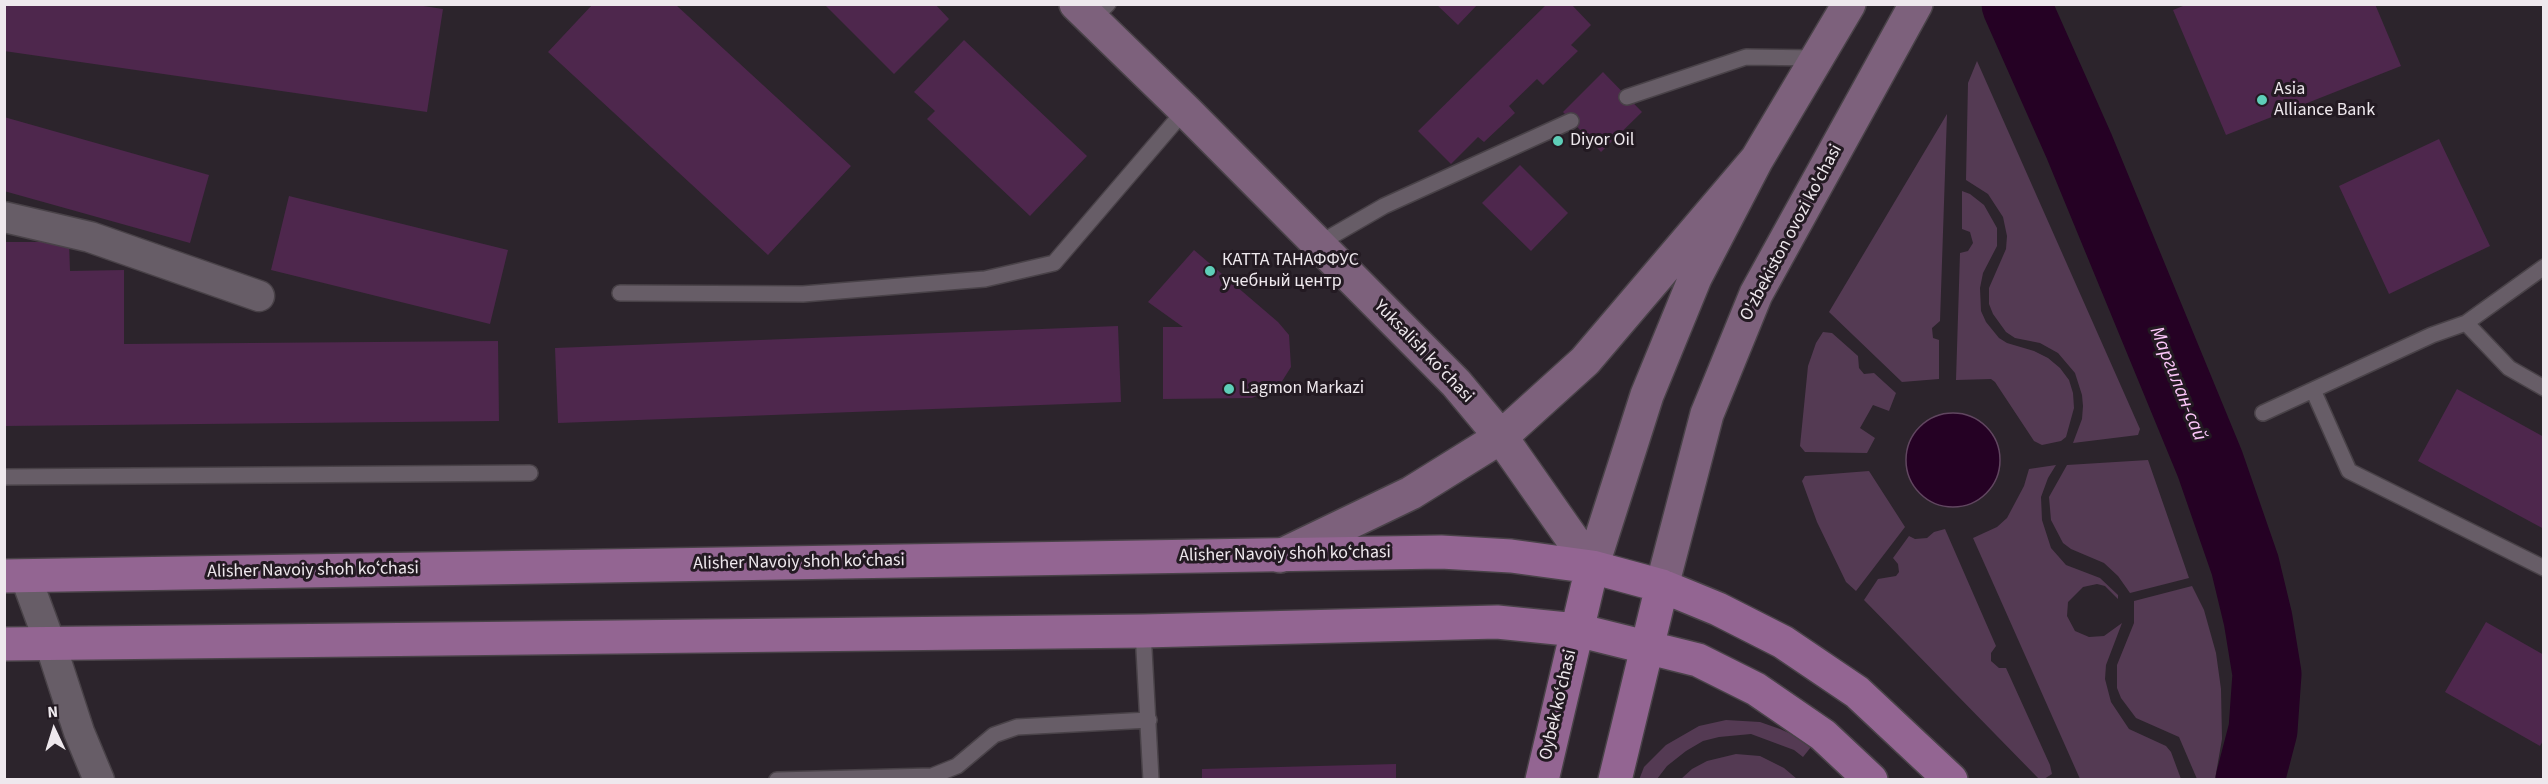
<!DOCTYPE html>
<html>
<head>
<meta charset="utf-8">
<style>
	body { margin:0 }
	#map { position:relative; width:2548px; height:784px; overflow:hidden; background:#2c242c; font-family:"Source Sans 3",sans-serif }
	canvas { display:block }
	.frame { position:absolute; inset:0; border:6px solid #eee8ed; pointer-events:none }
	.north { position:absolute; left:24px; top:700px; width:60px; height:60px; -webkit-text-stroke:4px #231a22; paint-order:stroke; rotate:356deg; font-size:16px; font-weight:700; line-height:24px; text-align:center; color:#eee8ed }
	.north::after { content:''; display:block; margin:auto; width:21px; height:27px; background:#eee8ed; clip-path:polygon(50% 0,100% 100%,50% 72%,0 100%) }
</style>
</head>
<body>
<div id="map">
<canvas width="2548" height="784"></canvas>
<div class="frame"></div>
<div class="north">N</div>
</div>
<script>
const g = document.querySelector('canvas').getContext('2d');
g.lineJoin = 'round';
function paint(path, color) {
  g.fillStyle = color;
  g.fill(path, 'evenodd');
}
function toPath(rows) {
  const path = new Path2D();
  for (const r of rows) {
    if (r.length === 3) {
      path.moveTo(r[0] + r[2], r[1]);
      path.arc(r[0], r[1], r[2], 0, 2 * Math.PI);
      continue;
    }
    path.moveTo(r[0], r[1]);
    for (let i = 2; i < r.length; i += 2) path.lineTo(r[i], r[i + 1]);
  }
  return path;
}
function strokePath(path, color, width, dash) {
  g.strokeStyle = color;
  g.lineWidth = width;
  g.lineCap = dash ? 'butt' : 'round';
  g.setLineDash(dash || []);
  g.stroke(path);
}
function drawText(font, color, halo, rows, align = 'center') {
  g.font = font + ' "Source Sans 3",sans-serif';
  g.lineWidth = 6;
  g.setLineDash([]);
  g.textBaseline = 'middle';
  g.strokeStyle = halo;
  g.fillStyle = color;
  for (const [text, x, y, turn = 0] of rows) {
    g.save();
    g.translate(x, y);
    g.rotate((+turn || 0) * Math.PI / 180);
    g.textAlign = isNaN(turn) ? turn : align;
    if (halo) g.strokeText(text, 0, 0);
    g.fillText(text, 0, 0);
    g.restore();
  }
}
paint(toPath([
	[1977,61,2140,429,2138,435,2073,443,2082,419,2083,406,2082,395,2075,373,2058,353,2040,343,2015,338,2006,332,1993,314,1989,304,1989,288,2006,249,2007,236,2003,217,1988,194,1966,180,1968,83],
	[1947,114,1940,321,1932,328,1933,338,1939,340,1939,379,1902,382,1829,312],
	[1962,191,1970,194,1984,205,1997,228,1997,246,1983,273,1980,288,1981,311,1986,322,1999,338,2007,343,2034,351,2048,358,2060,368,2069,380,2073,393,2074,408,2066,437,2061,441,2042,445,2034,441,1995,382,1991,379,1956,380,1960,253,1968,251,1973,243,1970,232,1962,229],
	[1823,332,1832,333,1858,356,1859,368,1864,374,1874,373,1896,393,1889,411,1873,405,1860,428,1875,438,1867,453,1805,452,1800,446,1808,366,1816,343],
	[2148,460,2189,578,2130,593,2118,576,2104,563,2071,549,2063,543,2051,520,2049,497,2067,465],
	[2056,465,2048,478,2041,497,2042,520,2051,548,2066,565,2100,578,2118,595,2118,599,2105,586,2097,584,2083,587,2068,602,2067,616,2075,631,2089,637,2104,636,2122,623,2106,665,2105,679,2111,702,2129,729,2166,746,2171,752,2181,779,2080,779,1973,538,1997,527,2007,518,2024,486,2029,469],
	[1869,471,1905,527,1856,591,1846,582,1817,522,1802,481,1805,476],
	[1945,529,1996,646,1991,653,1991,661,1999,668,2006,668,2050,765,2052,774,2044,779,2039,779,1864,600,1878,579,1896,576,1899,572,1898,564,1893,558,1909,536,1915,539,1927,538,1934,532],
	[2192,586,2204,610,2216,653,2221,689,2222,739,2215,779,2197,779,2179,737,2136,718,2121,698,2117,688,2117,665,2134,623,2134,601],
	[1726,720,1760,722,1780,729,1798,737,1811,747,1803,757,1794,750,1751,734,1719,737,1703,741,1686,751,1667,766,1657,779,1639,780,1644,767,1666,745,1699,726],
	[1736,754,1760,756,1784,768,1797,779,1681,779,1692,769,1707,761]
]), '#543a53');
const water = toPath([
	[1953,460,47]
]);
paint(water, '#250124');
strokePath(water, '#614660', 1.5);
strokePath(toPath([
	[2016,4,2079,146,2210,464,2245,565,2258,619,2267,674,2263,730,2250,780]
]), '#250124', 69);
paint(toPath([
	[4,4,410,4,443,9,427,112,4,51],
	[824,4,935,4,949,19,894,74],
	[1436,4,1478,4,1458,25],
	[1547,4,1571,4,1591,25,1571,45,1578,51,1543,85,1537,79,1509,106,1515,113,1484,142,1478,137,1451,164,1418,131],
	[2188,4,2375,4,2401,66,2226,135,2173,10],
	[592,5,676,5,851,166,768,255,548,52],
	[964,40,1087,156,1030,216,927,119,935,111,914,92],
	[1603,72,1642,112,1601,152,1563,112],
	[4,117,209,175,190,243,4,191],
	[2439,139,2490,246,2389,294,2339,186],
	[1520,165,1568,213,1531,251,1482,203],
	[289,196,508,250,490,324,271,270],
	[4,242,69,242,70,271,124,270,124,344,498,341,499,421,4,426],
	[1194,250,1278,322,1289,335,1291,367,1279,386,1252,398,1163,399,1163,327,1183,327,1148,302],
	[1118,326,1121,402,558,423,555,348],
	[2457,389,2544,437,2544,529,2418,461],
	[2486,622,2544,655,2544,739,2540,746,2445,692],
	[1396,764,1396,780,1202,780,1202,769]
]), '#4e274d');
const service = toPath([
	[1092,20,1108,4],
	[1627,97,1746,57,1816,58],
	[1318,244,1384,206,1571,121],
	[620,293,803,294,985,279,1054,263,1185,110],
	[2466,323,2509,368,2544,388],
	[2313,390,2349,471,2544,568],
	[2263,413,2432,335,2466,323,2544,267],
	[4,477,530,473],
	[1143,631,1151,780],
	[777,780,932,776,957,766,994,735,1017,727,1149,720]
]);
const minor = toPath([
	[4,217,90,237,259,296],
	[25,575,50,643,79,732,99,780]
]);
const secondary = toPath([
	[1076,4,1185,110,1456,383,1501,437,1592,567],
	[1280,556,1411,493,1501,437,1585,361,1757,159],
	[1592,567,1647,395,1695,278,1757,159,1849,4],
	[1662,586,1707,414,1756,294,1916,4]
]);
const primary = toPath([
	[4,576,1441,552,1511,556,1592,567,1662,586,1718,609,1783,642,1857,692,1951,780],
	[4,644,1143,631,1497,622,1577,630,1698,660,1756,689,1823,735,1871,780],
	[1542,780,1592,567],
	[1615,780,1662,586]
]);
strokePath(service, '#494248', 18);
strokePath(minor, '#494248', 33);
strokePath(secondary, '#494248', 36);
strokePath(primary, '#494248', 36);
strokePath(service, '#675d67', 15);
strokePath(minor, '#675d67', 30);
strokePath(secondary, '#7d617c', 33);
strokePath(primary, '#936592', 33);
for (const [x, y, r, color] of [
	[2262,100,6,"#5eceb8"],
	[1558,141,6,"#5eceb8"],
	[1210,271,6,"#5eceb8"],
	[1229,389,6,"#5eceb8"]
]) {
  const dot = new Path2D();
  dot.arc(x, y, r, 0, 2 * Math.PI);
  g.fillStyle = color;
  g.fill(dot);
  strokePath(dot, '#231a22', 2);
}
drawText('18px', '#eee8ed', '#231a22', [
	["Asia",2274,90],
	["Alliance Bank",2274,111],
	["Diyor Oil",1570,141],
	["КАТТА ТАНАФФУС",1222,261],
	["учебный центр",1222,282],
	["Lagmon Markazi",1241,389]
], 'left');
drawText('18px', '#eee8ed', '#231a22', [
	["O'zbekiston ovozi ko'chasi",1792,233,-62],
	["Yuksalish koʻchasi",1423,352,46],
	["Alisher Navoiy shoh koʻchasi",1285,555,-1],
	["Alisher Navoiy shoh koʻchasi",799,563,-1],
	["Alisher Navoiy shoh koʻchasi",313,571,-1],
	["Oybek ko‘chasi",1559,705,-77]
]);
drawText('italic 20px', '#fdc7fa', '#231a22', [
	["Маргилан-сай",2177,384,68]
]);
</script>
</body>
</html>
